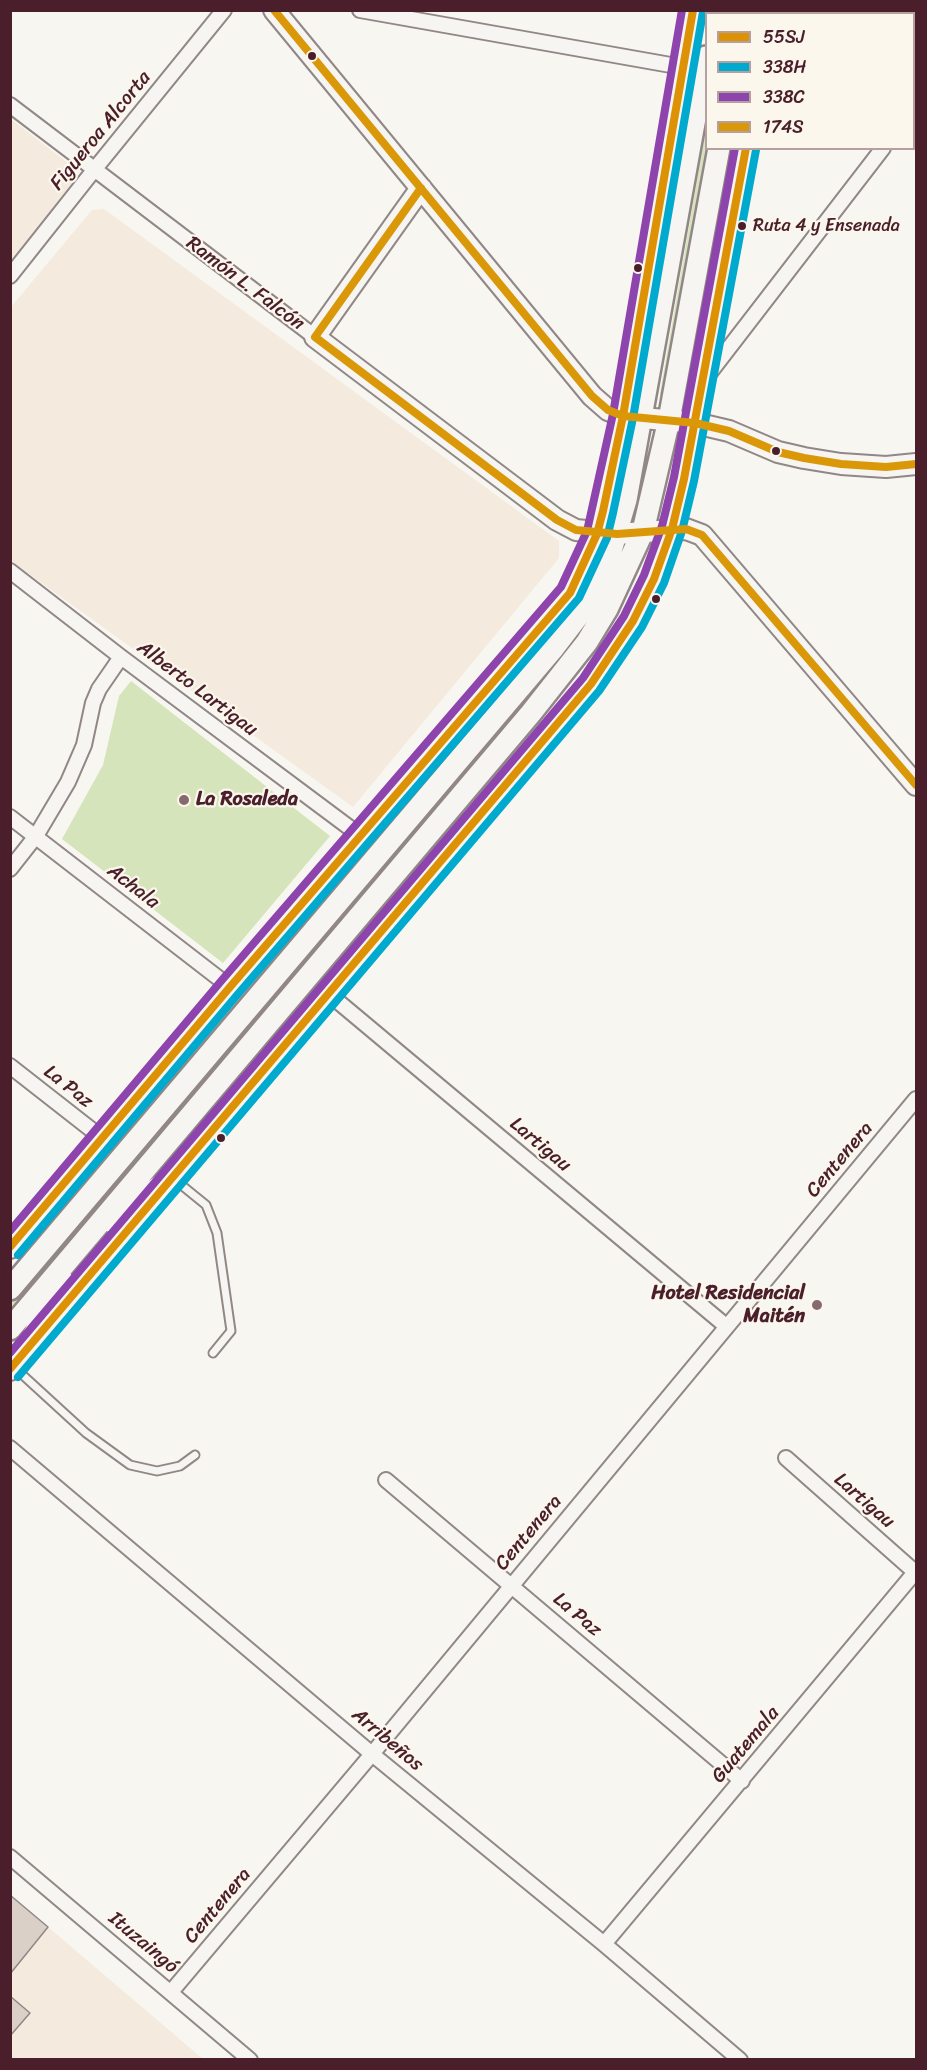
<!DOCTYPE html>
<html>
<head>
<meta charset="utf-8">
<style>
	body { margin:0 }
	#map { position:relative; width:927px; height:2070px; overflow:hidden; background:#f8f6f0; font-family:Sriracha,sans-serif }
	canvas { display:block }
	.frame { position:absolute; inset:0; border:12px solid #4a1f2b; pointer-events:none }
	.legend { position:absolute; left:705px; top:12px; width:210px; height:138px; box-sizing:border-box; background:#fbf7ec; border:2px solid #b4a19f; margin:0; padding:8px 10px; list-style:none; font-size:18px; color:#4a1f2b }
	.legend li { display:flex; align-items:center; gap:12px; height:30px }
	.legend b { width:30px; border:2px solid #b4a19f }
</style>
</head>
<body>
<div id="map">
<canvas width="927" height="2070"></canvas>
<div class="frame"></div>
<ul class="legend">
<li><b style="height:8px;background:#dd9206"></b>55SJ</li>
<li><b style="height:8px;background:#00a9ce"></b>338H</li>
<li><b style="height:8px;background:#8e44ad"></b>338C</li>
<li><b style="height:8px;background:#da9809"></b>174S</li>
</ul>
</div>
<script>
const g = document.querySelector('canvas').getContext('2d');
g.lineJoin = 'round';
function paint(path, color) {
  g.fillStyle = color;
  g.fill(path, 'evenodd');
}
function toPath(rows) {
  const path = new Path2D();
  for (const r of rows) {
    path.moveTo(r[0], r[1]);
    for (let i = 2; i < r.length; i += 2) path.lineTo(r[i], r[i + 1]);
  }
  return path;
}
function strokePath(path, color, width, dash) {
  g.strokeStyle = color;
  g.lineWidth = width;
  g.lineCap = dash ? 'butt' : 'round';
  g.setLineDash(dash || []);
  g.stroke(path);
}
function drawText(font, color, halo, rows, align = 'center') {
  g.font = font + ' Sriracha,sans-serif';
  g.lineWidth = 4.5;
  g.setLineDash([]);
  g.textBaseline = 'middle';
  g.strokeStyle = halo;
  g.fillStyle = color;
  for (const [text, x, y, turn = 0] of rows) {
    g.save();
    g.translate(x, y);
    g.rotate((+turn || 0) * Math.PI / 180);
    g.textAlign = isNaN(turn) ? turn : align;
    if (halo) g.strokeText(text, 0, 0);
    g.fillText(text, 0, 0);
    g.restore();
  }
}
paint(toPath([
	[11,119,69,164,73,170,73,175,72,183,11,261],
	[104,209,559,541,559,558,353,807,11,561,11,307,92,210],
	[10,1895,48,1927,203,2059,11,2059]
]), '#f4eade');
paint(toPath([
	[706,129,706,148,712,149,662,403,660,393],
	[131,681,330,836,223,963,62,839,103,765,119,696],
	[354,895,355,899,11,1310,11,1304]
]), '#d5e4ba');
const building = toPath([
	[10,1895,48,1927,10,1974,10,1895],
	[10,1996,30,2013,10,2036,10,1996]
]);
paint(building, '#dad0c7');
strokePath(building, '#918787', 1.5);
const lane = toPath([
	[174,1179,206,1205,217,1233,231,1331,213,1353],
	[15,1368,86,1433,130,1465,157,1471,180,1466,195,1455]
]);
const street = toPath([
	[360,10,682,67],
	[10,105,315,337],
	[914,110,916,106],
	[10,276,94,170,224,10],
	[705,379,883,148],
	[10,571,121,657,362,837],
	[10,817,230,987],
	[10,869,36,836,68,782,84,745,93,703,99,689,121,657],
	[329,994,726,1326],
	[10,1066,102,1138],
	[10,1448,372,1754,604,1944,740,2060],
	[786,1458,916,1573],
	[386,1480,742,1781],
	[10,1857,250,2060],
	[604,1944,916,1571],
	[171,1992,372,1754,916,1099]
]);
const secondary = toPath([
	[274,10,592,396,608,410,623,416,695,423,729,431,778,452,804,458,841,464,886,467,916,464],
	[770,14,771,10],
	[421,188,315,337,557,520,576,530,617,534,686,529,702,535,916,785],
	[10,1248,230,987,570,593,583,568,597,534,603,511,623,416,693,10],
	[10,1370,591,684,633,621,654,579,672,529,684,479,712,332,746,148]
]);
const primary = toPath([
	[714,14,715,10],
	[744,14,744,10],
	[112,1222,172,1177],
	[10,1289,552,650,585,607,608,561,626,500,706,57],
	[10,1329,531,713,587,642,607,609,643,531,669,420,719,148],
	[26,1349,63,1281]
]);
strokePath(lane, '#918787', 11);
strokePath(street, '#918787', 18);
strokePath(secondary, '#918787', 24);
strokePath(primary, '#918787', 26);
strokePath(lane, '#f6f5f1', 7);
strokePath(street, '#f6f5f1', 14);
strokePath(secondary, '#f6f5f1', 20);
strokePath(primary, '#f6f5f1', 21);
strokePath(toPath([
	[10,1247,230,987,570,593,597,534,603,511,623,416,693,10],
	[10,1369,591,684,633,621,654,579,672,529,684,479,746,148]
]), '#dd9206', 8);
strokePath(toPath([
	[18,1255,238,994,579,598,607,538,613,513,633,418,703,12],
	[18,1377,599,691,642,627,664,583,682,531,694,481,756,150]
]), '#00a9ce', 8);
strokePath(toPath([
	[10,1231,222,980,561,587,587,531,613,414,682,10],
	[10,1353,583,678,624,616,644,575,662,526,674,477,735,148]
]), '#8e44ad', 8);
strokePath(toPath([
	[274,10,592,396,608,410,623,416,695,423,729,431,778,452,804,458,841,464,886,467,916,464],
	[421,188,315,337,557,520,576,530,617,534,686,529,702,535,916,785]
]), '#da9809', 8);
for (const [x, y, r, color] of [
	[312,56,5,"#4a1f2b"],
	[742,226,5,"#4a1f2b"],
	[638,268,5,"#4a1f2b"],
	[776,451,5,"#4a1f2b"],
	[656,599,5,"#4a1f2b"],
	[184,800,6,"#876a70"],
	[221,1138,5,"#4a1f2b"],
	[817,1305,6,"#876a70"]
]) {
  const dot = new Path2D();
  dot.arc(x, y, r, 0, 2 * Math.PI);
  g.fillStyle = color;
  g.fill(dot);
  strokePath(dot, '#fbf7ec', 2);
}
drawText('18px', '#4a1f2b', '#fbf7ec', [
	["Ruta 4 y Ensenada",753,226]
], 'left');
drawText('20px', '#4a1f2b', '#fbf7ec', [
	["Figueroa Alcorta",101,131,-51],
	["Ramón L. Falcón",245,284,37],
	["Alberto Lartigau",197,689,37],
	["Achala",133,887,38],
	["La Paz",68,1087,38],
	["Lartigau",540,1145,40],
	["Centenera",840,1160,-50],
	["Lartigau",864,1501,41],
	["Centenera",529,1533,-50],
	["La Paz",577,1615,40],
	["Arribeños",387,1740,40],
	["Guatemala",746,1745,-50],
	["Centenera",218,1906,-50],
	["Ituzaingó",143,1943,40]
]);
drawText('bold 20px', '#4a1f2b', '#fbf7ec', [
	["La Rosaleda",196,800],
	["Hotel Residencial",805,1294,"right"],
	["Maitén",805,1317,"right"]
], 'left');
</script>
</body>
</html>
